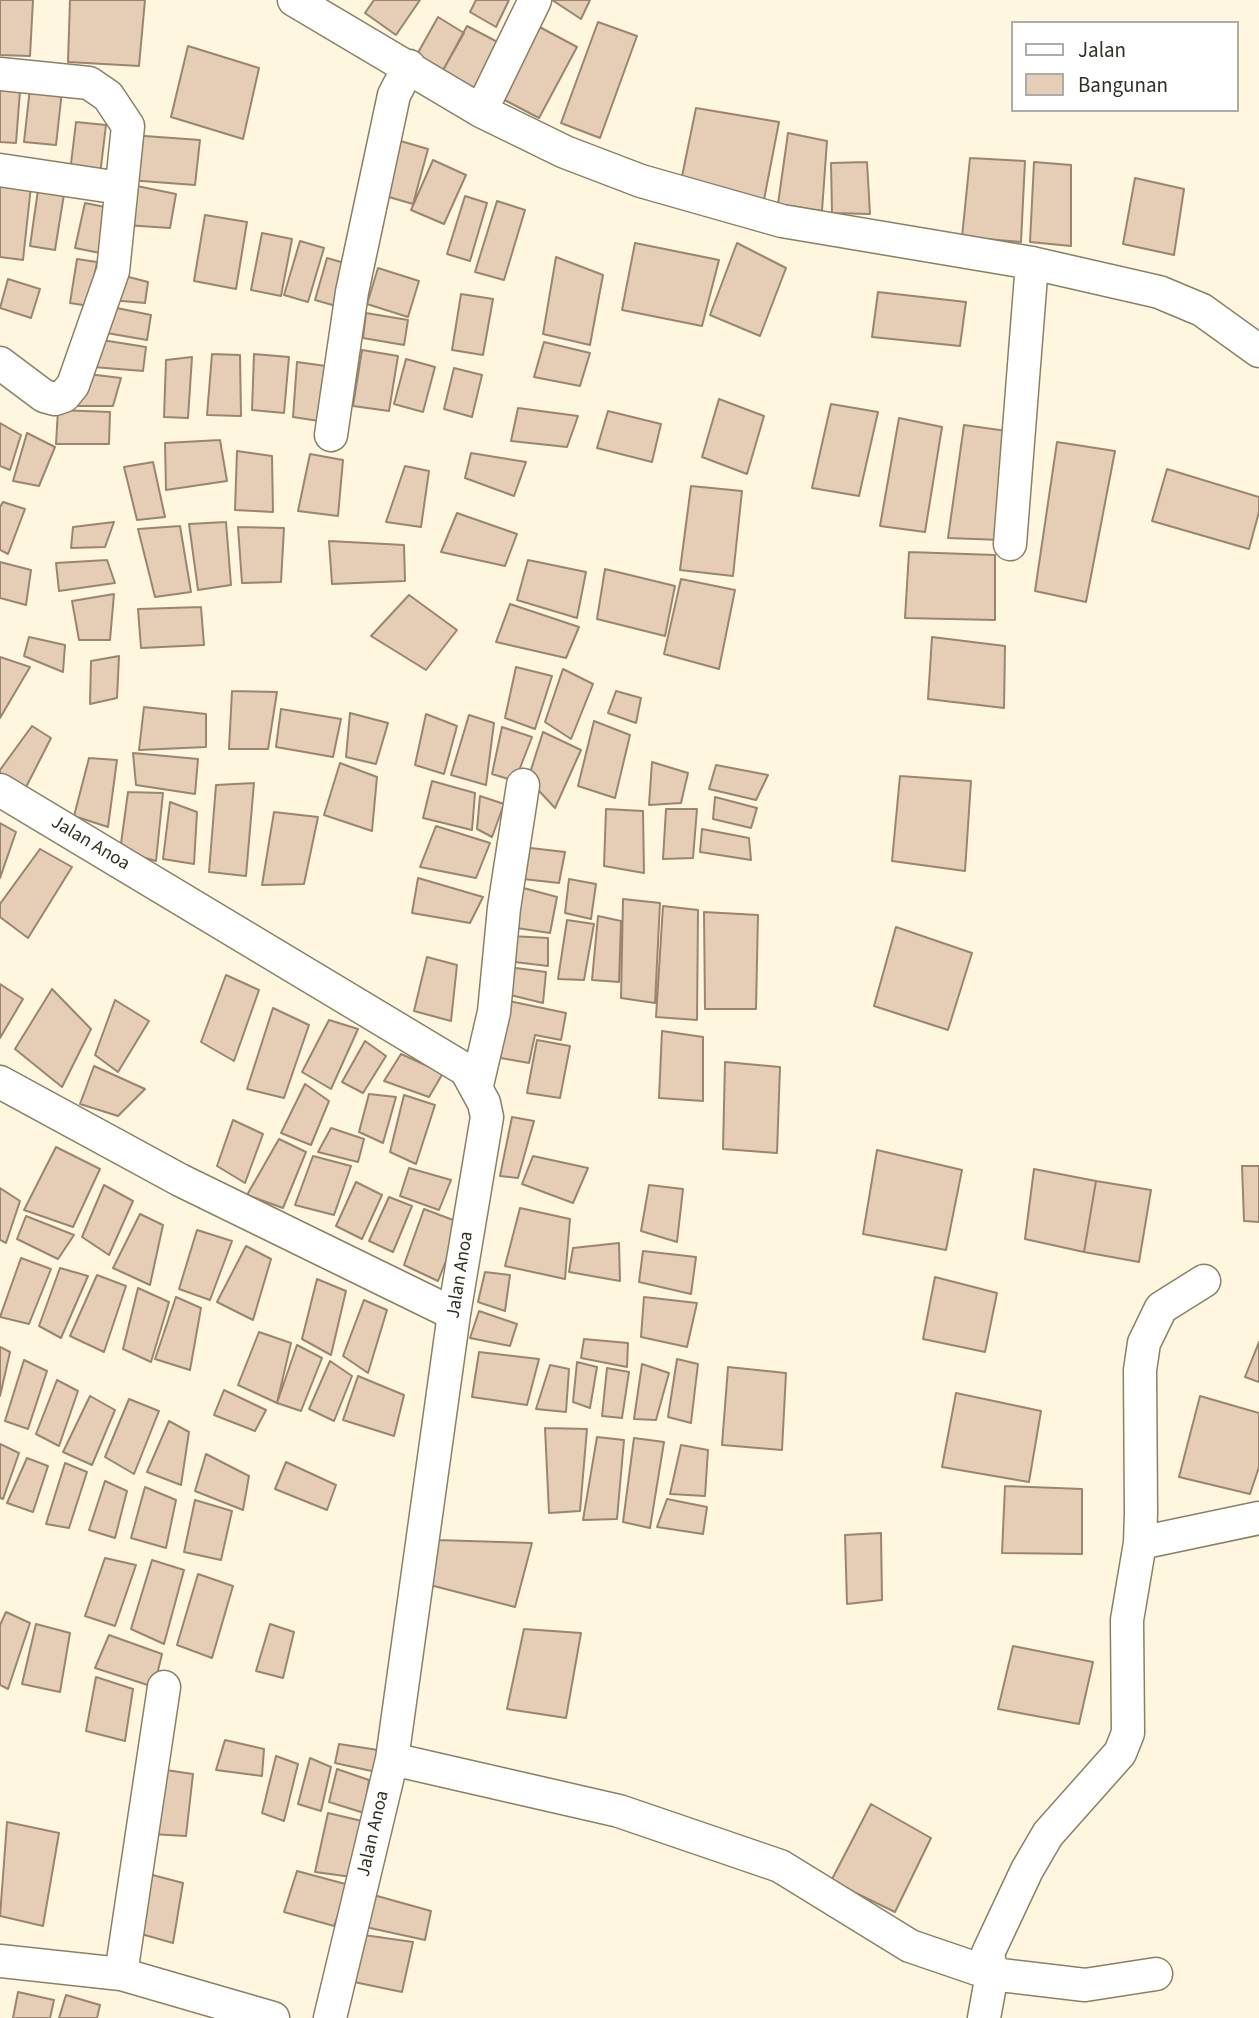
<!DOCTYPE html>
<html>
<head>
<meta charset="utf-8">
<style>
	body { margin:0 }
	#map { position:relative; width:1259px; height:2018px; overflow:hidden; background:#fef6de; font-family:"Source Sans 3",sans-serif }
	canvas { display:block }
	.legend { position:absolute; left:1011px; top:21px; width:228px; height:91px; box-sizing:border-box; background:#fff; border:2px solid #adaca7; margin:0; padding:9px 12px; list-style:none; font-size:21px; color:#322f23 }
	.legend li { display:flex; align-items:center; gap:14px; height:35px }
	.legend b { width:35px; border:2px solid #adaca7 }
</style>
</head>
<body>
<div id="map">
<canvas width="1259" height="2018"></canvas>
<ul class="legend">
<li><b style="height:9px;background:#fff"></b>Jalan</li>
<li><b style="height:19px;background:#e5cdb6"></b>Bangunan</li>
</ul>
</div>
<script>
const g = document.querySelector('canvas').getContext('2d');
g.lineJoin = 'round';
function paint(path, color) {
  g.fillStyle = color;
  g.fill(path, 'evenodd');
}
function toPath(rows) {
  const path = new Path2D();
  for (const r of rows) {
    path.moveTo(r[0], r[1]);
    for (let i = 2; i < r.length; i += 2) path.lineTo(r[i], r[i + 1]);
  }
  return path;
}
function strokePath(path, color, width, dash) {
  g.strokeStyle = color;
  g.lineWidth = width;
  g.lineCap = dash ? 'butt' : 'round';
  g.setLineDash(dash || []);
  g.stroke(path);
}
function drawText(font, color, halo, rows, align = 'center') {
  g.font = font + ' "Source Sans 3",sans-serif';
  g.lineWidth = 6;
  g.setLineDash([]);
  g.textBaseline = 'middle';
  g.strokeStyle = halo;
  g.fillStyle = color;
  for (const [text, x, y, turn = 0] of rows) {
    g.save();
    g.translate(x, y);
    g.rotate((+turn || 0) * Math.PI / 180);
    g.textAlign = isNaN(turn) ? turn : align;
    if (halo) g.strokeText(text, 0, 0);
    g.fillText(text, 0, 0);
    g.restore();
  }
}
const building = toPath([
	[0,0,33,0,30,56,0,55,0,0],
	[70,0,145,0,139,66,68,62,70,0],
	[374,0,420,0,396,35,365,13,374,0],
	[476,0,509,0,496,27,470,12,476,0],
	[552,0,590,0,581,19,552,0],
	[438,17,464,33,442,72,415,58,438,17],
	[598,22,637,36,600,138,561,123,598,22],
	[534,24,577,47,539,118,497,96,534,24],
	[467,26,509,48,483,94,442,72,467,26],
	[188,46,259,68,243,139,171,117,188,46],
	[30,88,62,91,56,145,24,142,30,88],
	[0,89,20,91,16,143,0,142,0,89],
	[696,108,779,122,762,210,678,196,696,108],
	[76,122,106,125,100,175,70,172,76,122],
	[788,133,827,141,822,211,778,204,788,133],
	[131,135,200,140,195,185,128,180,131,135],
	[397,140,428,149,413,204,382,195,397,140],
	[970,158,1025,161,1021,242,962,237,970,158],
	[433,160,466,175,444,224,411,210,433,160],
	[867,162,870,214,832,213,831,163,867,162],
	[1034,162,1071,165,1071,246,1030,242,1034,162],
	[1135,178,1184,189,1174,255,1123,244,1135,178],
	[0,182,31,186,23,260,0,257,0,182],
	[132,185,176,194,170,228,125,225,132,185],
	[38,190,64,194,55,250,30,246,38,190],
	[465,196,487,203,470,261,447,254,465,196],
	[497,201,525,210,504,280,475,272,497,201],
	[85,203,110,208,100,253,75,248,85,203],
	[205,215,247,222,236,289,194,281,205,215],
	[262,233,292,239,281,296,251,290,262,233],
	[300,241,324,248,308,302,284,295,300,241],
	[635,243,719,260,702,326,622,310,635,243],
	[737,243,786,268,760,336,710,315,737,243],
	[556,257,603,275,590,345,543,334,556,257],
	[327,258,348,264,336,306,315,300,327,258],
	[77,259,97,262,89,306,70,303,77,259],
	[378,268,419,281,408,317,367,304,378,268],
	[121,275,148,282,145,303,110,300,121,275],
	[8,279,40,289,31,318,0,308,8,279],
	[878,292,966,302,960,346,872,337,878,292],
	[461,294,493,299,483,355,452,350,461,294],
	[112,307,151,315,147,340,101,332,112,307],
	[366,313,408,320,404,345,363,338,366,313],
	[102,340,146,347,143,371,93,367,102,340],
	[544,342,590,353,580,386,534,377,544,342],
	[362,350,398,356,389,411,353,406,362,350],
	[212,354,240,355,241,416,207,415,212,354],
	[254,354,289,357,284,413,252,410,254,354],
	[192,357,188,418,164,417,166,360,192,357],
	[406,359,435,367,423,412,394,404,406,359],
	[297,362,326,366,319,421,293,417,297,362],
	[454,368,482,375,472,417,444,409,454,368],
	[88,374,121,378,113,406,77,406,88,374],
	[719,399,764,416,747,474,702,457,719,399],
	[831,404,878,412,859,496,812,488,831,404],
	[518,408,578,416,567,447,511,441,518,408],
	[58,410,110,412,109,444,56,444,58,410],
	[608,411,661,424,652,462,597,448,608,411],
	[899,418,942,427,925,532,880,526,899,418],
	[0,423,21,435,10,470,0,466,0,423],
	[964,425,1014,432,1001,540,948,538,964,425],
	[27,433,55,447,39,486,13,481,27,433],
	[220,440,227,481,166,490,165,443,220,440],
	[1057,442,1115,451,1086,602,1035,591,1057,442],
	[237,451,272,456,273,512,235,510,237,451],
	[471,453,526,462,514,496,465,478,471,453],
	[310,454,343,460,338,516,298,511,310,454],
	[153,462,165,517,137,520,124,467,153,462],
	[405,466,429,471,421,527,386,522,405,466],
	[1167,469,1259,497,1259,512,1249,549,1152,521,1167,469],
	[691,486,742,491,733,576,680,570,691,486],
	[3,502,25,509,8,554,0,550,0,507,3,502],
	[457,513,517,534,505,566,441,552,457,513],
	[114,522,105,547,71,548,73,527,114,522],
	[226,522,231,585,198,590,189,524,226,522],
	[180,526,191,592,155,597,138,529,180,526],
	[238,527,284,528,281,582,242,583,238,527],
	[329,541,404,545,405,581,332,584,329,541],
	[909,552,995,555,995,620,905,618,909,552],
	[107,560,115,583,59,591,56,563,107,560],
	[528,560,586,572,577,618,517,600,528,560],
	[0,562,31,570,26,605,0,598,0,562],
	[605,569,675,586,665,636,597,619,605,569],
	[681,579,735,590,719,669,664,654,681,579],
	[114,594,110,640,79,640,72,601,114,594],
	[409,595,457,630,426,670,371,636,409,595],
	[510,604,579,627,566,658,496,642,510,604],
	[201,607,204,645,141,648,138,609,201,607],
	[29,637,65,645,63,672,24,656,29,637],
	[932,637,1005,646,1004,708,928,699,932,637],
	[119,656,117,698,90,704,91,661,119,656],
	[0,657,30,667,0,718,0,657],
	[516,667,552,676,535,729,505,718,516,667],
	[563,669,593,684,571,739,545,722,563,669],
	[232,691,277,692,268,749,229,749,232,691],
	[616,691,641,698,636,723,608,713,616,691],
	[144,707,206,714,206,747,139,750,144,707],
	[281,709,341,719,333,757,276,747,281,709],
	[350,713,388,723,376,764,346,757,350,713],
	[426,714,457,726,444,774,415,765,426,714],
	[469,715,494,723,486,785,451,775,469,715],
	[594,721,630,735,615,798,578,786,594,721],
	[32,726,51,738,23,793,0,777,0,770,32,726],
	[502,727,532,737,515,781,492,774,502,727],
	[543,732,581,750,555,808,528,779,543,732],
	[133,753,198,759,195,794,136,785,133,753],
	[89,758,117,760,108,827,74,816,89,758],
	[652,762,688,773,681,803,649,805,652,762],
	[340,763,377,777,372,831,324,815,340,763],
	[716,765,768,775,756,800,709,789,716,765],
	[900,776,971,781,965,871,892,861,900,776],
	[432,781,475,793,472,830,423,818,432,781],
	[254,783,246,876,209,872,216,785,254,783],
	[128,792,163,793,156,861,120,851,128,792],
	[480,796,504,804,492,837,477,829,480,796],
	[715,797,757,808,751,828,713,819,715,797],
	[170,802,197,812,194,864,163,859,170,802],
	[606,809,643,811,644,873,604,866,606,809],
	[666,809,697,809,693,858,663,859,666,809],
	[274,812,318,817,304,884,262,885,274,812],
	[0,823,16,832,0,878,0,823],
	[436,826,490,843,476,878,420,867,436,826],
	[702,829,749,838,751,860,700,852,702,829],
	[522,847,565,852,559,883,514,878,522,847],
	[40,849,72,867,28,938,0,917,0,904,40,849],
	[418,878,483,897,470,923,412,913,418,878],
	[569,879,596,884,591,919,565,913,569,879],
	[516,886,557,897,550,933,510,927,516,886],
	[623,899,660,903,655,1003,621,998,623,899],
	[663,906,698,910,697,1020,656,1017,663,906],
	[704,912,758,915,756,1009,705,1009,704,912],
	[598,916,621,921,619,982,592,980,598,916],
	[567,920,594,924,584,980,558,979,567,920],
	[896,927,972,953,948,1030,874,1006,896,927],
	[511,936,548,938,548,966,506,961,511,936],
	[427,957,457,965,451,1021,414,1011,427,957],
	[508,967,546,972,543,1003,502,993,508,967],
	[226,975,259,990,234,1061,201,1042,226,975],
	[0,984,23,999,0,1038,0,984],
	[52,989,91,1029,62,1087,15,1049,52,989],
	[115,1000,149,1021,118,1072,95,1055,115,1000],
	[509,1001,566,1013,561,1040,535,1035,529,1063,495,1057,509,1001],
	[273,1008,309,1025,284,1098,247,1089,273,1008],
	[329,1020,358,1029,331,1089,302,1072,329,1020],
	[662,1031,703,1037,703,1101,659,1098,662,1031],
	[537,1040,570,1046,560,1098,527,1093,537,1040],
	[365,1041,386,1056,363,1093,342,1082,365,1041],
	[401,1054,443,1073,429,1097,384,1081,401,1054],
	[725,1062,780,1067,777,1153,723,1149,725,1062],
	[94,1066,145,1089,118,1116,80,1104,94,1066],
	[305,1084,329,1101,311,1145,281,1133,305,1084],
	[369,1094,396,1097,383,1143,359,1132,369,1094],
	[404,1095,435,1105,416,1164,390,1152,404,1095],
	[512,1117,534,1121,518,1178,500,1176,512,1117],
	[233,1120,263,1134,245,1183,217,1166,233,1120],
	[331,1128,364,1139,358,1162,318,1152,331,1128],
	[279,1139,306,1152,283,1208,247,1195,279,1139],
	[56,1147,100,1169,73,1227,24,1210,56,1147],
	[877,1150,962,1170,946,1250,863,1234,877,1150],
	[313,1156,351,1166,334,1215,295,1205,313,1156],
	[533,1156,588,1168,573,1203,522,1184,533,1156],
	[1242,1166,1259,1166,1259,1222,1244,1221,1242,1166],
	[409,1168,451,1180,439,1210,400,1196,409,1168],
	[1034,1169,1096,1181,1084,1252,1025,1239,1034,1169],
	[1096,1181,1151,1190,1139,1262,1084,1252,1096,1181],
	[356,1182,382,1195,362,1239,336,1226,356,1182],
	[104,1185,133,1201,109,1255,82,1237,104,1185],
	[649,1185,683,1189,677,1242,641,1231,649,1185],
	[0,1188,20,1201,6,1243,0,1240,0,1188],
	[389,1197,412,1206,393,1252,369,1241,389,1197],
	[520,1208,570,1219,565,1279,505,1266,520,1208],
	[424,1209,461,1223,438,1281,404,1265,424,1209],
	[140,1214,163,1225,150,1285,113,1268,140,1214],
	[26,1216,74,1235,58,1259,17,1239,26,1216],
	[197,1230,232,1241,210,1300,179,1289,197,1230],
	[619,1243,620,1281,569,1272,573,1248,619,1243],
	[246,1246,271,1259,253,1320,217,1302,246,1246],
	[643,1251,696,1257,691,1294,639,1282,643,1251],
	[21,1258,51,1269,29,1324,0,1317,21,1258],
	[60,1268,88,1276,61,1338,39,1326,60,1268],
	[485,1272,510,1275,505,1311,478,1302,485,1272],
	[97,1275,126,1286,104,1352,70,1336,97,1275],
	[935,1277,997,1293,985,1352,923,1339,935,1277],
	[317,1279,346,1291,331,1355,302,1339,317,1279],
	[138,1288,169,1302,151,1362,123,1349,138,1288],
	[176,1297,201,1308,190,1370,155,1359,176,1297],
	[644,1297,697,1303,687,1347,641,1337,644,1297],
	[364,1300,387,1310,368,1373,343,1356,364,1300],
	[479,1311,517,1324,510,1346,470,1338,479,1311],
	[259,1332,291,1343,277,1403,238,1385,259,1332],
	[584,1339,628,1343,627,1367,581,1358,584,1339],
	[1259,1342,1259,1382,1245,1377,1259,1342],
	[297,1345,322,1358,301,1411,277,1403,297,1345],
	[0,1347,10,1352,0,1396,0,1347],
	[479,1352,539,1359,527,1405,472,1397,479,1352],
	[677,1359,698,1364,691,1423,668,1417,677,1359],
	[24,1360,47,1371,28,1429,5,1421,24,1360],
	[330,1361,352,1376,334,1421,309,1409,330,1361],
	[577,1362,597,1367,590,1408,573,1402,577,1362],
	[642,1364,669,1373,656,1420,634,1419,642,1364],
	[550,1365,569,1369,566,1412,536,1409,550,1365],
	[728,1367,786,1373,782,1450,722,1445,728,1367],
	[607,1368,629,1372,622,1418,602,1416,607,1368],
	[358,1376,404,1395,394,1436,343,1420,358,1376],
	[57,1380,78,1391,59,1446,36,1434,57,1380],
	[224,1390,266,1410,255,1431,214,1415,224,1390],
	[956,1393,1041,1411,1029,1482,942,1467,956,1393],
	[90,1396,115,1410,92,1465,63,1452,90,1396],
	[1200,1396,1259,1413,1259,1467,1250,1494,1179,1477,1200,1396],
	[129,1399,159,1411,134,1474,105,1457,129,1399],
	[169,1421,189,1432,181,1485,147,1472,169,1421],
	[545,1428,587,1429,580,1511,549,1513,545,1428],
	[597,1437,624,1440,617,1519,583,1520,597,1437],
	[634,1438,664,1442,650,1528,623,1522,634,1438],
	[0,1444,19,1453,3,1499,0,1498,0,1444],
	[681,1445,708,1450,705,1496,670,1494,681,1445],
	[206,1454,249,1476,243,1510,195,1491,206,1454],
	[27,1458,48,1466,33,1512,7,1503,27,1458],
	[286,1462,336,1485,327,1510,275,1489,286,1462],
	[65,1463,87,1472,69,1528,46,1524,65,1463],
	[105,1481,127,1491,115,1538,89,1530,105,1481],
	[1005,1486,1082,1489,1082,1554,1002,1553,1005,1486],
	[145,1487,176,1500,166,1548,131,1538,145,1487],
	[667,1499,707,1507,703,1534,657,1527,667,1499],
	[195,1500,232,1511,221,1560,184,1552,195,1500],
	[881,1533,882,1600,847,1604,845,1535,881,1533],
	[437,1540,532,1543,515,1607,430,1585,437,1540],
	[105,1558,136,1565,115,1626,85,1616,105,1558],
	[152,1560,184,1570,164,1644,131,1629,152,1560],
	[198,1574,233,1586,212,1658,177,1645,198,1574],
	[6,1612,30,1623,8,1689,0,1685,0,1625,6,1612],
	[36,1624,70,1633,60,1692,22,1684,36,1624],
	[270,1624,294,1632,283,1678,256,1671,270,1624],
	[524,1629,581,1633,566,1718,507,1709,524,1629],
	[109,1635,162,1654,154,1687,95,1668,109,1635],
	[1013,1646,1093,1662,1079,1724,998,1709,1013,1646],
	[96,1677,133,1689,125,1741,86,1731,96,1677],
	[225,1740,264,1749,262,1776,216,1770,225,1740],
	[339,1744,378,1750,376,1772,335,1763,339,1744],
	[276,1756,298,1764,284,1821,262,1813,276,1756],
	[310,1758,331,1767,321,1811,298,1804,310,1758],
	[159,1769,193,1774,186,1836,151,1834,159,1769],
	[337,1769,369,1780,364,1813,329,1802,337,1769],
	[871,1804,931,1838,895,1912,831,1881,871,1804],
	[328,1813,362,1821,352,1877,315,1872,328,1813],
	[7,1822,59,1833,43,1926,0,1916,7,1822],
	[297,1871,349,1885,334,1926,284,1912,297,1871],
	[145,1873,183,1883,173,1943,134,1932,145,1873],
	[370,1894,431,1911,425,1940,361,1926,370,1894],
	[364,1935,413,1942,402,1992,354,1982,364,1935],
	[18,1992,54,2000,50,2018,13,2018,18,1992],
	[66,1995,100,2005,97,2018,59,2018,66,1995]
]);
paint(building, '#e5cdb6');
strokePath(building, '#9b8570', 2);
const minor = toPath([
	[294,0,481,111,565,152,641,181,782,221,1032,263,1159,292,1202,310,1259,351],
	[0,74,89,83,108,96,128,126,113,271,73,385,64,396,55,399,44,396,0,363],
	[481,111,535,0],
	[0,170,120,188],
	[331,435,352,292,394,95,409,66],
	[1010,544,1032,263],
	[0,790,466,1070,484,1103,487,1117,454,1314,392,1759,330,2018],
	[0,1082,180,1180,454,1314],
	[477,1085,494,1012,504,908,523,785],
	[1140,1543,1259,1518],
	[392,1759,619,1811,780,1866,910,1946,992,1974,988,1953,1027,1870,1048,1834,1120,1753,1128,1733,1127,1620,1140,1543,1141,1513,1140,1370,1144,1343,1161,1308,1204,1281],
	[0,1961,121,1974,273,2018],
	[121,1974,164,1687],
	[984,2018,992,1974,1085,1985,1156,1974]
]);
strokePath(minor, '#8a8065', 35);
strokePath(minor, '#fff', 32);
drawText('19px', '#322f23', '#fff', [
	["Jalan Anoa",90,844,31],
	["Jalan Anoa",461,1275,-81],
	["Jalan Anoa",374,1834,-77]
]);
</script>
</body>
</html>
